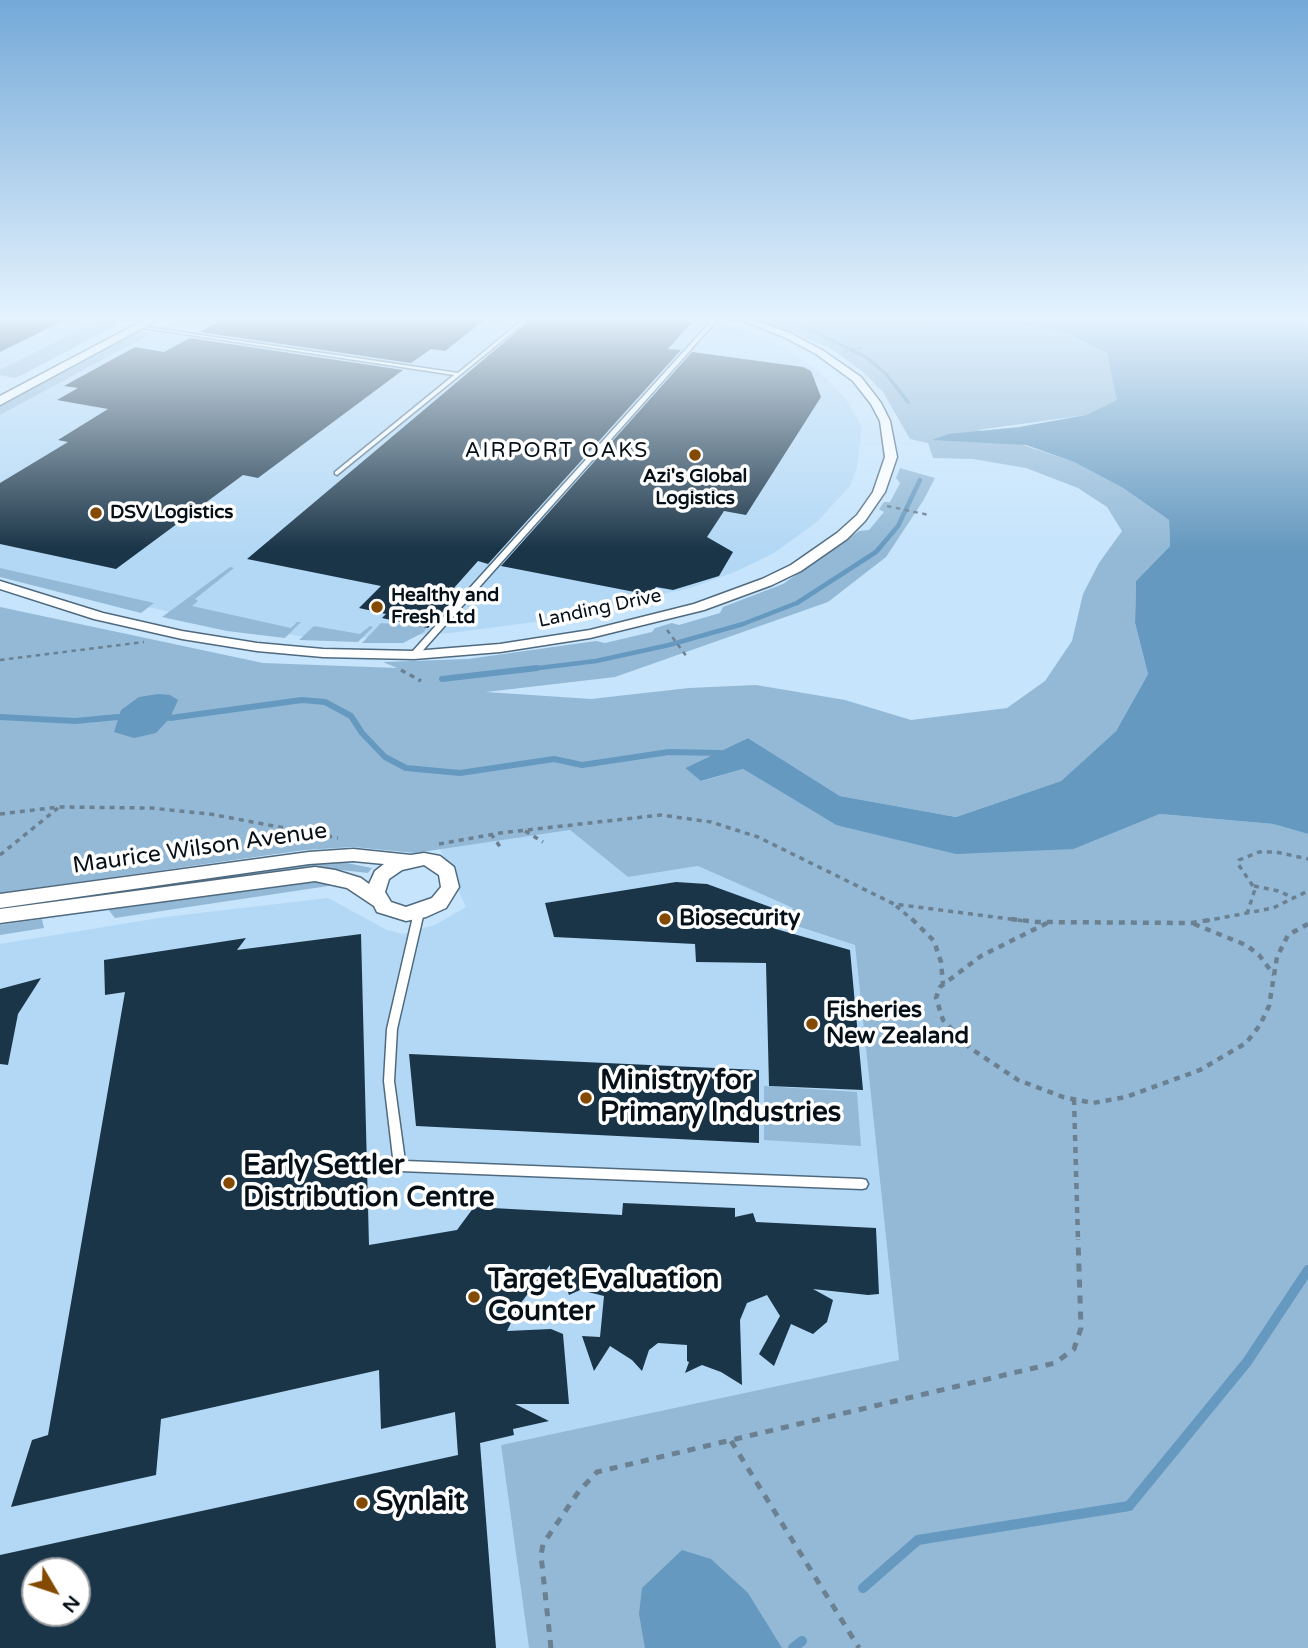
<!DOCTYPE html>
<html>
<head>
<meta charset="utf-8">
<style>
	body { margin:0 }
	#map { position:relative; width:1308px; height:1648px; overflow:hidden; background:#c6e4fc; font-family:"Varela Round",sans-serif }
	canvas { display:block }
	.north { position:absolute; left:21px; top:1557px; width:70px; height:70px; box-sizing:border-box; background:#fff; border:2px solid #9b9fa3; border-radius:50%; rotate:129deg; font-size:19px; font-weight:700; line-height:28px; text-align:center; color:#061018 }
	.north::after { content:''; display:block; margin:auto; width:24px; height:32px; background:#854a02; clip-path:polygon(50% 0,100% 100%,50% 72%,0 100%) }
</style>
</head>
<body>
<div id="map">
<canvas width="1308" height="1648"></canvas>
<div class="north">N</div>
</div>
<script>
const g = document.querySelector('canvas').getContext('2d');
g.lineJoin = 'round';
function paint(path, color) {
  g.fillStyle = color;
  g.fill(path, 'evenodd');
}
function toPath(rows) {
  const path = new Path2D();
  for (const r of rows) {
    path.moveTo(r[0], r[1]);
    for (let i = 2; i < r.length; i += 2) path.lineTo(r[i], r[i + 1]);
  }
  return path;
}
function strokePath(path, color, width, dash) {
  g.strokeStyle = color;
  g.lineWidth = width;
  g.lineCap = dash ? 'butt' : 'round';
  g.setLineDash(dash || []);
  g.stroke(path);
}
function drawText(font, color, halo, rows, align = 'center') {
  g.font = font + ' "Varela Round",sans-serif';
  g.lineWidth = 7;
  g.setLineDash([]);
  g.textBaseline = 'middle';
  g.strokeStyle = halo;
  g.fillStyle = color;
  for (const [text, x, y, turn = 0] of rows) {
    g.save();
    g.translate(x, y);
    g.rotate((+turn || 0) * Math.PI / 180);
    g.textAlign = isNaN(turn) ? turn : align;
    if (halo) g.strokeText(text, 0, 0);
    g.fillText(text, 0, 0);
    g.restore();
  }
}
paint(toPath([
	[0,318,103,318,0,370],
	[179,318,704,318,738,328,787,349,818,371,846,399,862,427,857,467,850,486,817,522,774,553,735,572,690,588,550,620,450,633,371,638,299,636,197,618,0,574,0,415],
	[570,830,628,877,698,866,793,908,785,923,855,945,899,1360,501,1445,529,1648,0,1648,0,944,165,917,328,898,387,930,403,934,435,925,466,907,440,849],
	[35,1571,77,1571,77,1613,35,1613]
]), '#b3d8f5');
paint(toPath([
	[103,318,130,318,22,375,14,378,0,375,0,370],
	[755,318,899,318,926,324,1027,326,1067,333,1107,353,1118,400,1086,415,978,430,1074,462,1123,488,1169,520,1170,546,1136,581,1135,623,1148,674,1116,731,1061,781,956,817,840,796,748,738,685,768,702,781,743,769,836,825,1074,849,1160,814,1273,824,1308,834,1308,1648,529,1648,501,1445,899,1360,855,945,784,922,793,908,698,866,628,877,570,830,415,853,353,847,305,850,0,893,0,607,263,663,397,668,383,662,468,659,596,641,605,643,652,632,655,628,672,623,679,625,720,613,723,607,783,584,859,531,869,530,884,512,879,509,884,502,890,502,900,483,896,478,900,468,935,478,923,501,886,557,828,602,615,677,486,692,591,699,689,688,756,685,845,700,911,720,1007,708,1045,681,1072,641,1083,594,1099,563,1122,531,1107,507,1078,488,1026,468,973,459,933,458,928,443,910,439,883,392,863,372,830,348],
	[139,331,152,333,0,415,0,405],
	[230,567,234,568,195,599,198,601,192,606,291,628,297,622,301,622,285,638,227,631,162,617],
	[0,568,154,603,141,613,0,577],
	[381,623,427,627,424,632,403,643,362,643],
	[314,626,360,634,370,626,373,627,358,642,299,640],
	[315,861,337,861,372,868,368,873,315,867,116,894,117,891],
	[302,881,335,885,115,918,107,908],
	[42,919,44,928,0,935,0,925],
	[764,1086,857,1092,861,1146,764,1140]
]), '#93b9d6');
paint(toPath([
	[899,318,1308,318,1308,834,1273,824,1160,814,1074,849,956,854,836,825,743,769,701,781,685,768,748,738,840,796,956,817,1061,781,1116,731,1148,674,1135,623,1136,581,1170,546,1169,520,1123,488,1074,462,1026,445,932,440,948,434,1019,427,1086,415,1117,400,1107,353,1067,333,1027,326,926,324],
	[158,694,170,695,178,700,170,718,156,733,134,738,114,732,121,710,139,697],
	[682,1550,711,1559,748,1593,782,1648,645,1648,639,1614,642,1588]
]), '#6699bf');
strokePath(toPath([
	[777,318,813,331,866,357,886,374,908,402]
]), '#6699bf', 3.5);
strokePath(toPath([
	[522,670,596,661,669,645,743,624,797,603,876,552,898,526,920,480]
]), '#6699bf', 4.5);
strokePath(toPath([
	[442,679,537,668],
	[0,717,75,721,118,717],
	[170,718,302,700,325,702,351,716,362,733,385,757,406,768,460,773,554,759,582,765,669,752,720,753]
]), '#6699bf', 6);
strokePath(toPath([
	[863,1588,918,1540,1129,1506,1247,1362,1308,1270],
	[793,1648,802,1641]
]), '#6699bf', 10);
paint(toPath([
	[0,318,69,318,0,352],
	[225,318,487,318,445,351,431,349,411,363,200,332],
	[533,318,663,318,692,322,668,349,681,350,488,564,478,561,446,597,454,599,428,628,382,618,386,614,359,608,381,586,247,559],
	[190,338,403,370,258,478,243,475,116,569,0,544,0,483,68,442,58,440,108,409,57,400,78,388,64,386,135,347,164,352],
	[692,352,803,367,811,371,821,397,746,515,724,511,707,537,733,552,719,576,673,590,656,587,650,595,501,566],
	[676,882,707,884,784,912,776,929,850,950,863,1090,769,1086,766,963,696,962,695,944,554,937,545,903],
	[361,934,369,1245,457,1230,474,1207,622,1215,623,1203,735,1208,735,1217,753,1213,756,1222,876,1228,879,1294,868,1295,813,1289,833,1300,827,1322,813,1334,791,1324,774,1366,759,1354,780,1316,767,1295,747,1303,740,1320,742,1385,721,1372,702,1365,685,1373,689,1362,687,1361,687,1345,658,1343,649,1350,642,1371,632,1360,610,1346,594,1371,582,1336,600,1337,604,1296,580,1290,569,1295,564,1281,550,1284,550,1265,520,1304,507,1331,551,1329,563,1334,569,1404,515,1404,549,1421,513,1429,514,1435,480,1443,496,1648,0,1648,0,1555,458,1455,455,1412,381,1429,379,1370,161,1419,156,1475,11,1507,32,1440,48,1435,125,992,105,995,104,960,246,938,237,950],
	[35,1571,77,1571,77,1613,35,1613],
	[41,978,18,1014,8,1065,0,1064,0,989],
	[409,1054,759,1070,759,1143,416,1126]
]), '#1b3548');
const service = toPath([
	[525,318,530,318,337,475,335,474,335,472,454,375,137,327,139,326,458,373,525,318],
	[714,318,719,318,417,657,411,657,411,653,714,318],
	[419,908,422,909,424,912,397,1029,394,1081,405,1161,862,1179,866,1180,868,1184,866,1188,862,1189,400,1171,396,1170,394,1166,384,1081,387,1029,414,912,416,909,419,908]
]);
const minor = toPath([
	[735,318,749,318,790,333,822,350,861,377,881,403,890,421,897,457,885,492,865,521,847,539,801,571,772,585,704,610,590,638,500,652,414,659,323,657,257,651,182,639,94,619,0,589,0,581,103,613,182,631,257,643,323,649,414,651,500,644,590,630,694,604,762,579,791,565,837,533,857,515,873,492,885,457,880,421,871,404,853,381,816,354,784,337,735,318],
	[353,849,411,855,424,853,440,856,454,867,459,887,446,908,426,917,406,921,377,912,374,906,347,888,315,881,0,923,0,909,315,867,335,870,361,878,369,884,375,871,384,864,353,861,309,864,0,908,0,894,309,852,353,849],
	[424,865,439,875,441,887,432,898,406,907,391,902,385,892,389,879,402,870,424,865]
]);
const tertiary = toPath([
	[148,318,161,318,0,405,0,396,148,318]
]);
strokePath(service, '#4f6a7f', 3);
strokePath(minor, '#4f6a7f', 3);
strokePath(tertiary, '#4f6a7f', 3);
strokePath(toPath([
	[844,352,865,347]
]), '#6b8090', 2, [3.5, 3.5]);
strokePath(toPath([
	[887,506,929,515],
	[667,630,687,657],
	[0,660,144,642]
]), '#6b8090', 2.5, [4.5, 4.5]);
strokePath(toPath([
	[401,670,421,681],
	[0,814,59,807,151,808,210,814,338,838],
	[525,831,543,842],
	[491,834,501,848],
	[439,844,500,833,661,815,711,822,758,837,894,904,1025,921],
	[0,855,58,808],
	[1254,886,1278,891,1294,898],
	[896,906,914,921],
	[1247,914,1255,889,1238,864,1239,860,1259,852,1276,852,1308,859],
	[1205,921,1273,908,1308,891]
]), '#6b8090', 3.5, [5, 5]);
strokePath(toPath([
	[912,919,934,941,941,962,943,984],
	[1011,919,1037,922,1192,923,1215,919],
	[1047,923,981,956,940,987,936,998,943,1020,970,1048,1018,1080,1063,1097,1093,1103,1126,1097,1200,1070,1246,1043,1260,1025,1269,1006,1277,957,1288,935,1308,924],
	[1194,924,1246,945,1259,955,1274,975],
	[1074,1099,1078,1241]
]), '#6b8090', 4.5, [6, 6]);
strokePath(toPath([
	[731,1441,859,1648],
	[551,1648,541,1555,543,1544,579,1491,597,1472,1055,1363,1074,1349,1081,1328,1078,1239]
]), '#6b8090', 5, [8, 8]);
paint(service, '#fff');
paint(minor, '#fff');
paint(tertiary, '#fff');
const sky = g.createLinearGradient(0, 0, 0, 549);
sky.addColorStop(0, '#74a9d8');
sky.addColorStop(0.58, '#e5f3fe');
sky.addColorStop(1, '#e5f3fe00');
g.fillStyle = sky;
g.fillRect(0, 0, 1308, 549);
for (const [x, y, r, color] of [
	[695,455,7,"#854a02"],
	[96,513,7,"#854a02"],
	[377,607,7,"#854a02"],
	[665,919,7,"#854a02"],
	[812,1024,7,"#854a02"],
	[586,1098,7,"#854a02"],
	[229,1183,7,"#854a02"],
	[474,1297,7,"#854a02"],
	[362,1503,7,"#854a02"]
]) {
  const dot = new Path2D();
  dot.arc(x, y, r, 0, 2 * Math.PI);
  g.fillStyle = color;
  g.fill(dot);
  strokePath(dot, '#fff', 2.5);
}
drawText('bold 19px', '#061018', '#fff', [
	["Azi's Global",695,477,"center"],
	["Logistics",695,499,"center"],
	["DSV Logistics",110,513],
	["Healthy and",391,596],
	["Fresh Ltd",391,618]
], 'left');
drawText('19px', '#061018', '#fff', [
	["Landing Drive",600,609,-12]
]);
g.letterSpacing = '2px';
drawText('21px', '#061018', '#fff', [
	["AIRPORT OAKS",557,451]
]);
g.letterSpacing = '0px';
drawText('23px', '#061018', '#fff', [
	["Maurice Wilson Avenue",200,849,-8]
]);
drawText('bold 23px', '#061018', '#fff', [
	["Biosecurity",679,919],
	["Fisheries",826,1011],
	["New Zealand",826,1037]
], 'left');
drawText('bold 28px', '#061018', '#fff', [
	["Ministry for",600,1082],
	["Primary Industries",600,1114],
	["Early Settler",243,1167],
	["Distribution Centre",243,1199],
	["Target Evaluation",488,1281],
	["Counter",488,1313],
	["Synlait",376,1503]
], 'left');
</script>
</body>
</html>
